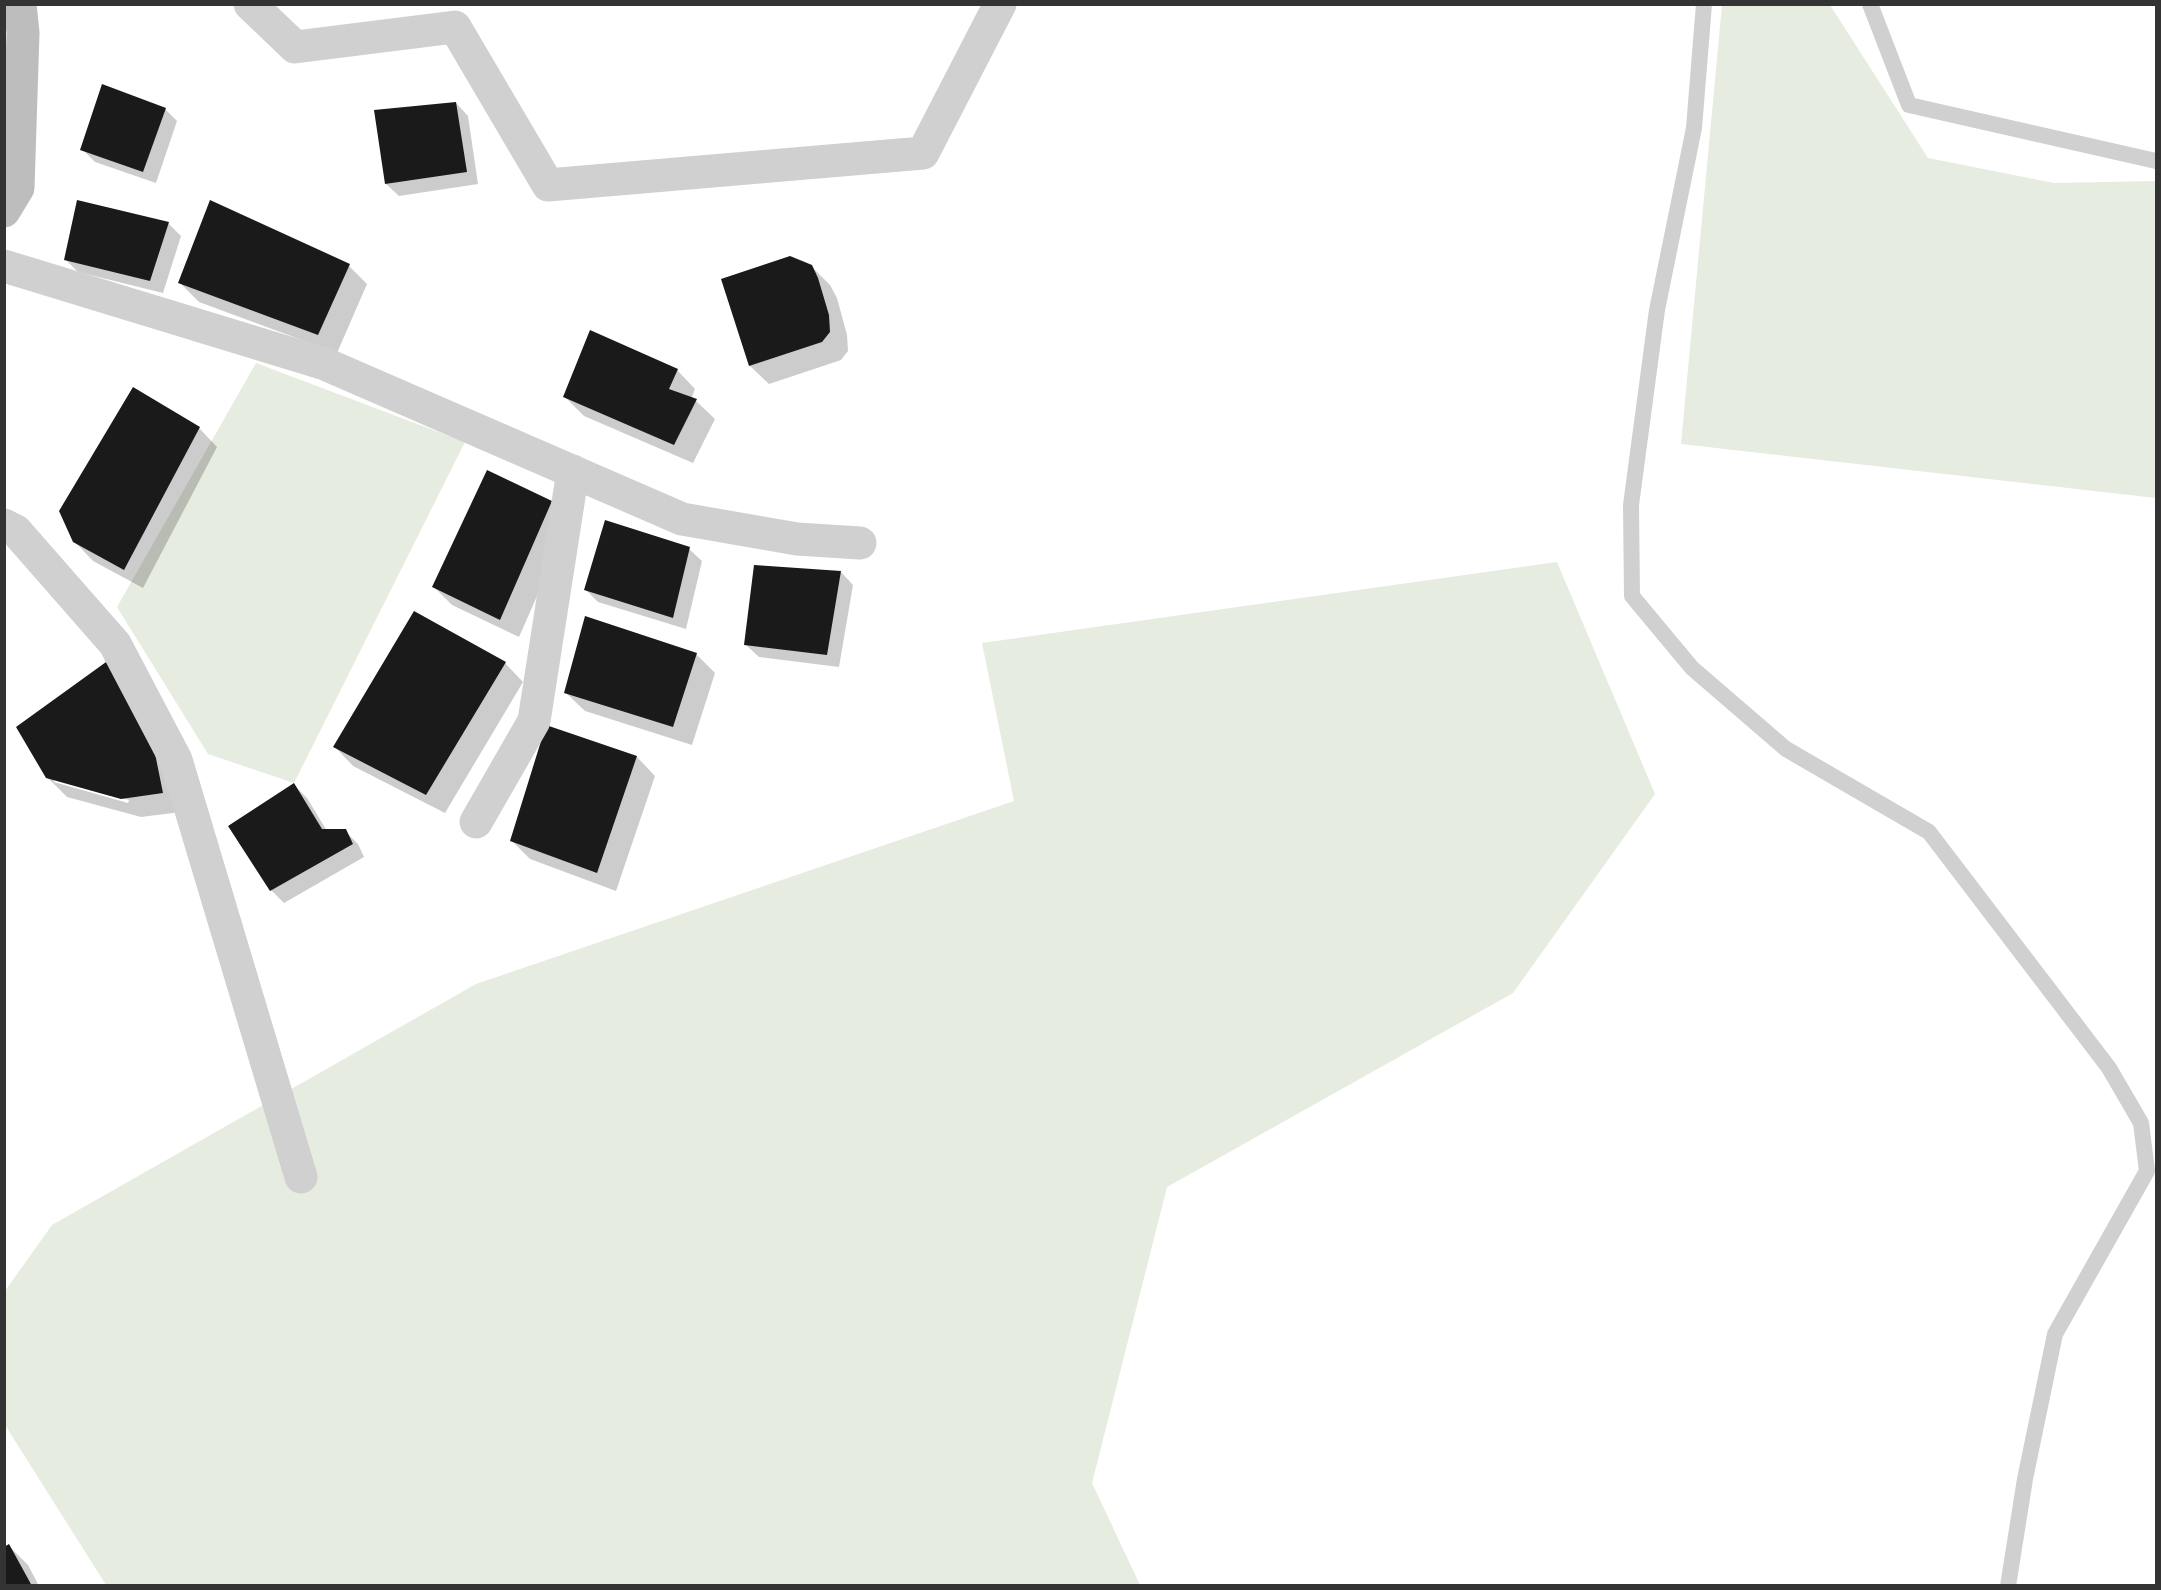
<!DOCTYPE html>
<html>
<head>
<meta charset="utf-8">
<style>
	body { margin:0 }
	#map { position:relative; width:2161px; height:1590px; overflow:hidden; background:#fff; font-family:"DM Sans",sans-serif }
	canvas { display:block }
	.frame { position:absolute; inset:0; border:6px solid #333; pointer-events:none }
</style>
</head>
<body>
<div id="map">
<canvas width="2161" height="1590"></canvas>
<div class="frame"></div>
</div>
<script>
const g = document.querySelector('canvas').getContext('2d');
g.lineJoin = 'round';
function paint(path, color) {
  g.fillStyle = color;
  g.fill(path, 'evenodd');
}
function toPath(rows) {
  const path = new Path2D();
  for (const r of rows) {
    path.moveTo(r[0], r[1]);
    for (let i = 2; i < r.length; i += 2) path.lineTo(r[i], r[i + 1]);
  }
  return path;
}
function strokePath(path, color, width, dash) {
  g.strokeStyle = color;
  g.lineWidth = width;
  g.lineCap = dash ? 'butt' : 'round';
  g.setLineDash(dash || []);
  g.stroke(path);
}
paint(toPath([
	[1722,5,1830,5,1928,158,2054,183,2156,181,2156,498,1681,444],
	[256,363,465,442,294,783,208,754,117,607],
	[1557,562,1655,794,1513,993,1167,1187,1092,1483,1140,1585,106,1585,5,1425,5,1291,52,1225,476,984,1014,801,982,643]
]), '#e6ecdf');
paint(toPath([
	[456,103,468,116,478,184,399,196,386,184],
	[165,109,177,121,156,183,95,162,82,149],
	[168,223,181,236,163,293,78,272,66,260],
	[349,266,367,284,337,353,199,302,180,283],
	[811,266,830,285,837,298,847,335,848,351,841,360,769,384,750,366,723,280],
	[677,370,695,389,691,399,696,401,715,419,693,463,584,416,565,397],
	[199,428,217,447,143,588,93,561,74,541],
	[551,503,570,521,519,637,452,605,433,586],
	[689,549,702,561,686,629,598,602,586,590],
	[841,572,853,585,839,667,759,657,746,645],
	[696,654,715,673,692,745,585,711,566,693],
	[113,659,181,812,141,817,67,797,47,777],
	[54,779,129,800,128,803,54,782],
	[505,663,523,682,445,813,353,766,335,747],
	[547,727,637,757,655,776,616,891,530,859,511,840],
	[294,785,307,798,327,831,345,831,358,844,364,857,284,903,271,890],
	[9,1546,28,1565,39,1586,4,1586]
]), '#0003');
paint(toPath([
	[102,84,166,108,143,172,80,150],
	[456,102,467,172,385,184,374,110],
	[77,200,169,222,150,281,64,260],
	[210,200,350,264,318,335,178,283],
	[790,256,812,265,818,278,829,315,830,332,822,342,749,366,721,279],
	[590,330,678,369,669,389,697,399,674,445,563,397],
	[133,387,200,427,124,570,73,542,59,511],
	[487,470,552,501,500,620,432,587],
	[605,520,690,547,673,618,584,590],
	[754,565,841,571,827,655,744,645],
	[414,611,506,662,426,795,333,747],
	[585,616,697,653,673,727,564,693],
	[113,657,144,699,163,793,121,799,46,778,16,727],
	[546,725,637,756,597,873,510,841],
	[294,783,322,829,346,829,353,844,270,891,228,826],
	[9,1544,32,1586,4,1586,4,1547]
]), '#1a1a1a');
strokePath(toPath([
	[1704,4,1694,128,1657,310,1631,505,1632,596,1692,668,1786,749,1929,832,2109,1068,2141,1123,2147,1171,2055,1334,2025,1479,2008,1586],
	[1870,4,1909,105,2156,161]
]), '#d0d0d0', 16);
strokePath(toPath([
	[250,4,295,47,455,27,548,185,923,153,1000,4],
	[4,266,325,364,682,519,797,539,860,543],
	[4,525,16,531,115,644,176,760,301,1177],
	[476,822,534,721,573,471]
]), '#d0d0d0', 33);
strokePath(toPath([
	[4,211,18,188,23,33,20,4]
]), '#bdbdbd', 33);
</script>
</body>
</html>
